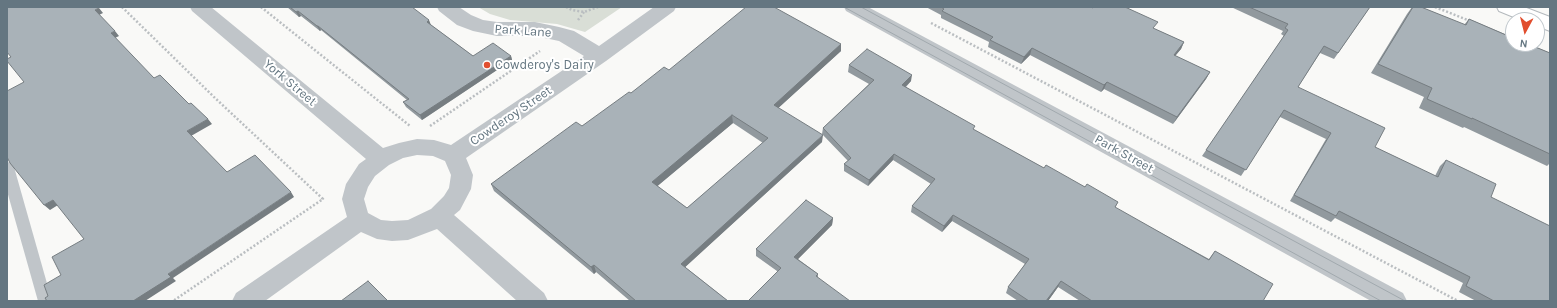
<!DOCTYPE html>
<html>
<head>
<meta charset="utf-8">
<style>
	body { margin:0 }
	#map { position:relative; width:1557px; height:308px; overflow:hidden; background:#f9f9f7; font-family:Karla,sans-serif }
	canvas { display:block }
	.frame { position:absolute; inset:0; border:8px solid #647681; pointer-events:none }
	.north { position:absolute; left:1505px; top:12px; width:40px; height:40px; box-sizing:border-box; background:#fff; border:1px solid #c1c8cd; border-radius:50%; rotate:187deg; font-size:11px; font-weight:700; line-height:16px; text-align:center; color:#647681 }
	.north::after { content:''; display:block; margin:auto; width:14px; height:18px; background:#e14e2e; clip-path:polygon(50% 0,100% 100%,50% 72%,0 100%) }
</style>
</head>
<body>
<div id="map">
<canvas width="1557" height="308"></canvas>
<div class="frame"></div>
<div class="north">N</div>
</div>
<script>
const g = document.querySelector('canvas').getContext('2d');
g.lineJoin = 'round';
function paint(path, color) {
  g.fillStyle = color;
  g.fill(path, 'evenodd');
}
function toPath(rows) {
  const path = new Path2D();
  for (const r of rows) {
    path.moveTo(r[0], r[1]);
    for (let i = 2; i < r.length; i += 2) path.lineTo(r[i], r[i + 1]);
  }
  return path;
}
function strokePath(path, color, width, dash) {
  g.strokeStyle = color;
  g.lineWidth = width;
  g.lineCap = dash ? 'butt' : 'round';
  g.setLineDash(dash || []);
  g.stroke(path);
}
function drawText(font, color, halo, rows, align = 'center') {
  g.font = font + ' Karla,sans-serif';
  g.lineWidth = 4;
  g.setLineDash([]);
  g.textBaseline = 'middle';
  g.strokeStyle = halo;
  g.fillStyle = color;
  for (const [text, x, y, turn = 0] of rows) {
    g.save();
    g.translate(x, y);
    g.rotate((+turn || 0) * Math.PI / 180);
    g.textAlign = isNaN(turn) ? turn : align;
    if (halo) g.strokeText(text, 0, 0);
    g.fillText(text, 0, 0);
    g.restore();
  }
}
paint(toPath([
	[478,7,622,7,585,32,557,24,510,20,490,14]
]), '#d9ded6');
const primary = toPath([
	[1497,7,1524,7,1550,17,1550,31,1537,26,1537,20,1521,20,1499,11,1497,7]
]);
strokePath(primary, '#b4b9bd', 2);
strokePath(toPath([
	[122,7,215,98,323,199,173,301],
	[261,7,410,126],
	[566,7,572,10,584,12,598,7],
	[1435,7,1470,21],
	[578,20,584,12],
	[931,23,1458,301],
	[430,126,540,51]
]), '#babec1', 2.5, [2, 2]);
paint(toPath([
	[7,162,12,163,14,167,52,301,38,301,7,191,7,162]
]), '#c0c5c9');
paint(toPath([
	[190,7,211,7,383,148,399,143,417,139,434,140,451,145,584,56,559,41,535,36,497,36,473,31,457,25,439,11,437,7,459,7,471,15,483,20,497,22,535,22,559,27,574,31,599,46,654,7,676,7,674,11,606,61,466,158,473,175,471,189,460,210,454,215,544,293,548,301,517,301,437,229,408,240,392,241,377,239,361,232,265,301,232,301,236,293,347,217,342,199,346,184,359,164,366,159,192,11,190,7],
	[417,155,433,156,445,161,451,175,449,188,444,196,431,209,408,220,392,221,381,220,368,213,364,199,368,187,375,176,389,165,403,158,417,155],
	[844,7,868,7,1403,293,1407,301,1371,301,846,11,844,7]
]), '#c0c5c9');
paint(primary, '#fff');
strokePath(toPath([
	[844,7,1381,301],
	[861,7,1405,301]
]), '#a1a9ae', 1);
paint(toPath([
	[287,7,412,7,431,25,473,56,511,56,512,60,422,120,406,107,403,102,407,100,321,30,320,31,301,16,299,17],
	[926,7,1091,7,1155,29,1184,42,1181,49,1175,56,1210,72,1206,79,1173,124,1104,89,1101,92,1030,55,1021,64,988,47,989,42,941,18,941,15],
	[1231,7,1370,7,1334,59,1320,53,1298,87,1375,147,1435,176,1440,166,1446,160,1491,197,1550,301,1476,301,1459,292,1463,283,1335,218,1331,222,1290,201,1326,139,1280,117,1241,176,1202,156,1284,36,1281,34,1283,31],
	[1412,7,1421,7,1464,25,1469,19,1550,53,1550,163,1547,166,1464,127,1463,128,1419,108,1424,97,1371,73,1407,14],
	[841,44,841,51,778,108,822,142,685,267,728,301,630,301,596,272,594,274,494,191,491,184,582,126,631,93,669,70],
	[733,123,763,143,687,208,657,186],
	[849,65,911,81,906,87,974,130,1044,168,1118,202,1115,208,1209,259,1215,251,1263,301,1080,301,1058,287,1048,301,1018,301,1006,293,1008,287,1025,264,952,221,942,232,911,212,912,206,931,184,893,160,868,186,844,171,844,164,848,161,822,134,823,128,869,84,848,72],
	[833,218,832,225,798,259,818,274,818,278,777,271,756,256,756,249]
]), '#91999e');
paint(toPath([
	[99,8,103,13,99,15,95,10],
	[298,11,301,16,299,17,296,12],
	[429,20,431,25,429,26,427,22],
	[317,26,318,26,321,30,320,31],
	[115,31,119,36,115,38,111,33],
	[1184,42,1181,49,1170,62,1174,55],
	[841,44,841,51,774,112,774,105],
	[1032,48,1030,55,1021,64,1024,57],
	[511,56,512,60,422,120,420,115],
	[1210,72,1206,79,1173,124,1177,117],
	[912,75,911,81,901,91,902,85],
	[1107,82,1104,89,1101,92,1104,85],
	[732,115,733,123,654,189,652,182],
	[208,119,212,124,191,136,187,131],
	[823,135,822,142,682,270,681,264],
	[894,154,893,160,868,186,869,180],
	[291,192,294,197,173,278,176,281,145,301,133,301,168,274],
	[53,200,58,205,50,210,44,205],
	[953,215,952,221,942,232,944,226],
	[833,218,832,225,794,263,794,257],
	[594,265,596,272,594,274,591,267],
	[1061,281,1058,287,1048,301,1046,301]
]), '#767d81');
const building = toPath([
	[7,7,98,7,99,8,95,10,115,31,111,33,154,78,160,75,189,104,191,103,208,119,187,131,227,172,255,155,291,192,168,274,171,277,133,301,47,301,45,298,48,296,44,285,61,275,52,257,84,239,53,200,44,205,10,163,7,157,7,91,24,82,7,61,7,59,11,57,7,52,7,7],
	[290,7,412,7,429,20,427,22,473,56,493,43,511,56,420,115,403,102,409,99,318,26,317,26,298,11,296,12,290,7],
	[746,7,774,7,841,44,774,105,823,135,681,264,728,301,636,301,594,265,591,267,491,184,576,122,582,126,629,92,631,93,664,67,669,70,746,7],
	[732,115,768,138,687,208,652,182,732,115],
	[941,7,1091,7,1093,8,1094,7,1125,7,1158,22,1153,28,1184,42,1174,55,1210,72,1177,117,1107,82,1104,85,1032,48,1024,57,990,40,993,37,942,11,944,9,941,7],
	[1249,7,1370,7,1338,53,1324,46,1298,87,1385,128,1375,147,1438,177,1446,160,1496,184,1491,197,1550,226,1550,301,1494,301,1466,286,1470,277,1339,211,1336,216,1294,195,1331,133,1284,110,1246,170,1206,150,1288,30,1285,28,1288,24,1249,7],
	[1413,7,1421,7,1466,25,1469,19,1513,38,1513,44,1528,44,1550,53,1550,154,1472,118,1472,119,1427,99,1432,88,1378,64,1413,7],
	[867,49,912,75,902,85,975,126,973,129,1044,168,1046,165,1085,187,1087,184,1118,202,1115,207,1209,260,1215,251,1273,284,1263,301,1092,301,1061,281,1046,301,1029,301,1008,287,1029,259,953,215,944,226,912,206,935,179,894,154,869,180,844,164,851,158,823,128,874,80,849,65,867,49],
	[806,200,833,218,794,257,818,274,816,276,850,301,748,301,781,268,756,249,806,200],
	[368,281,388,301,341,301,368,281]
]);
paint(building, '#a9b2b8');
strokePath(building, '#767d81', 1);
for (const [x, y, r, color] of [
	[487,65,4,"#e14e2e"]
]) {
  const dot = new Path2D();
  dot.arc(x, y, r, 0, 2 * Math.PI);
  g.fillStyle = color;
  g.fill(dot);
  strokePath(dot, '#fff', 1.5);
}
drawText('13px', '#647681', '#fff', [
	["Park Lane",523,31,4],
	["York Street",290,83,40],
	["Cowderoy Street",511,116,-34],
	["Park Street",1124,154,29]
]);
drawText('13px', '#647681', '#fff', [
	["Cowderoy's Dairy",495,65]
], 'left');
</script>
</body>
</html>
